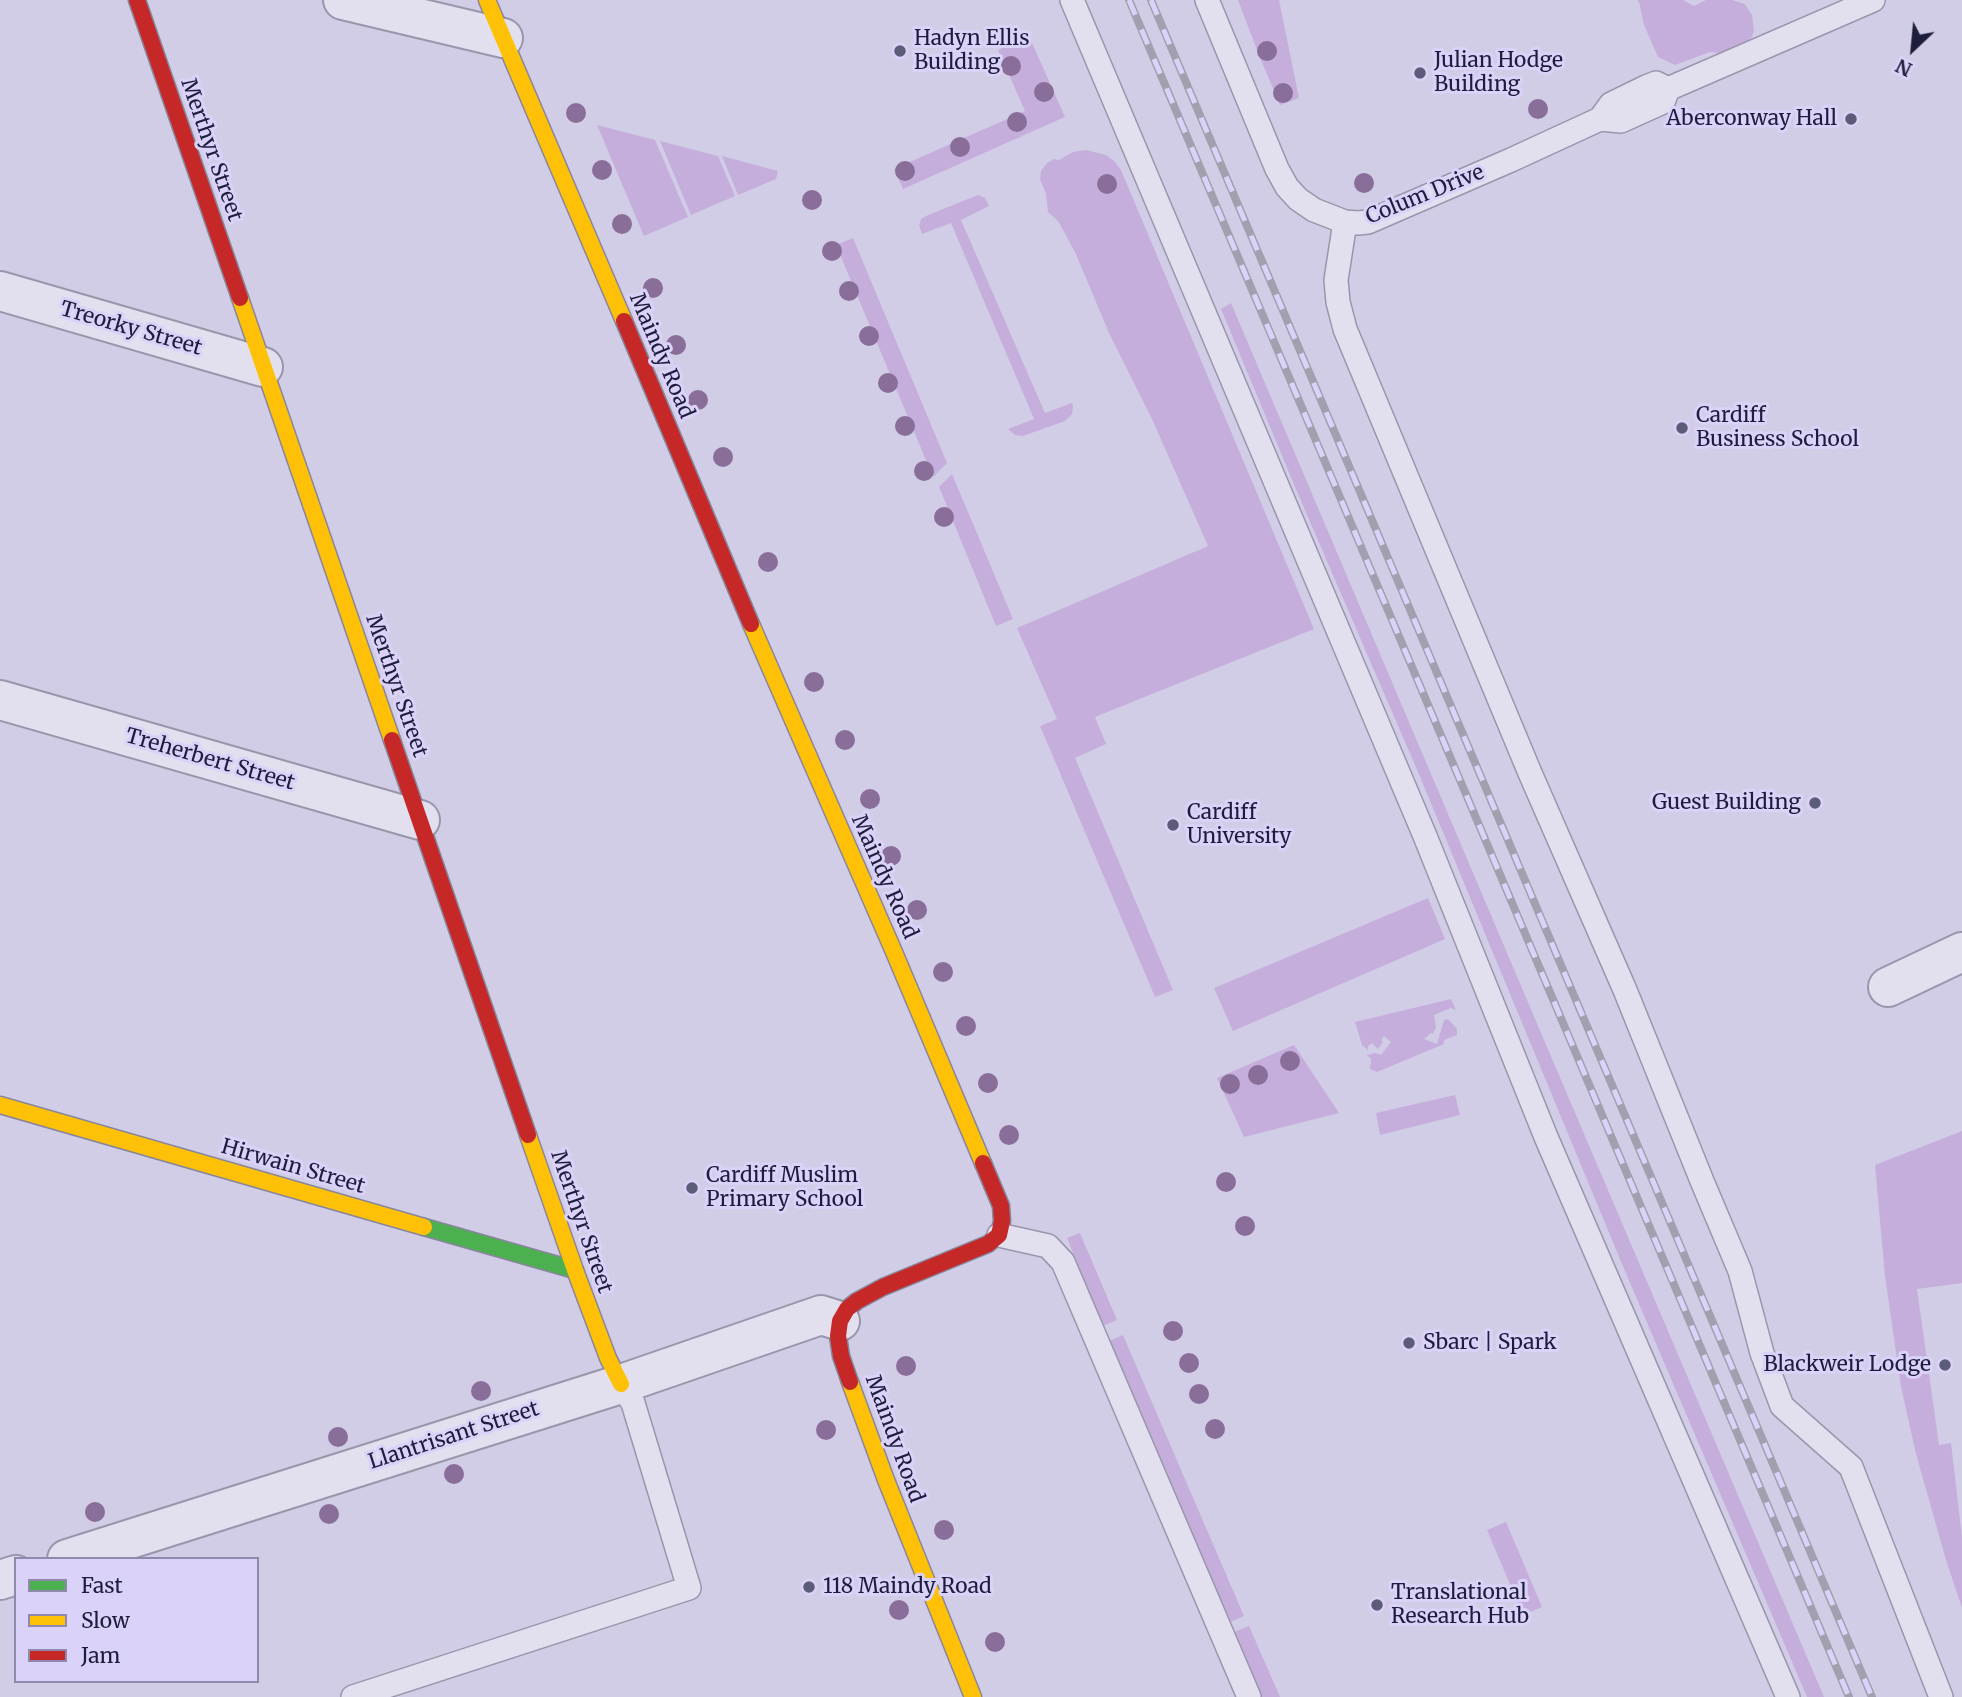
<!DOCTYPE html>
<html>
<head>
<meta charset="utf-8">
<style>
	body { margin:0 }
	#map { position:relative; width:1962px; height:1697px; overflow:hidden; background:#d2cde7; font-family:Merriweather,serif }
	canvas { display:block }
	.legend { position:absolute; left:14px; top:1557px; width:245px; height:126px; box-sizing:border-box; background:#dbd2f9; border:2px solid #8f8aad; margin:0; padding:9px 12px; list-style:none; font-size:21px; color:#1d1d3c }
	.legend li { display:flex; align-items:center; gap:14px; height:35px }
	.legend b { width:35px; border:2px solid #8f8aad }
	.north { position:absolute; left:1878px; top:14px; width:70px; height:70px; -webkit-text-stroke:5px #dbd2f9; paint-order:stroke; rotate:206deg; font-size:19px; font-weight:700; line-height:28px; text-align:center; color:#1d1d3c }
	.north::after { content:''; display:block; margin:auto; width:24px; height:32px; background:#1d1d3c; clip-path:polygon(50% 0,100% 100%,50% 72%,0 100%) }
</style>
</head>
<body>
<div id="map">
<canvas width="1962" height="1697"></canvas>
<ul class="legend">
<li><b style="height:9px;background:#4caf50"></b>Fast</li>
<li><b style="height:9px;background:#ffc107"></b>Slow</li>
<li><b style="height:9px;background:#c62828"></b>Jam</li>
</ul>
<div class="north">N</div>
</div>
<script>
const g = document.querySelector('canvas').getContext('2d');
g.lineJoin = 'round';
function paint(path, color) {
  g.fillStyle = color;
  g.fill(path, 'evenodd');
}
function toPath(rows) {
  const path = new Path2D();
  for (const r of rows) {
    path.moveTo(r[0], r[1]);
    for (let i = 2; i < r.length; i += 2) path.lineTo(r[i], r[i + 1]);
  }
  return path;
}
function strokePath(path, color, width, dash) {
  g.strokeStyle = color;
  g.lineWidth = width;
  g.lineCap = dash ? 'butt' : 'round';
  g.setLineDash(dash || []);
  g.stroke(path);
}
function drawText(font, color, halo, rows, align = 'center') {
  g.font = font + ' Merriweather,serif';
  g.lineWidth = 6;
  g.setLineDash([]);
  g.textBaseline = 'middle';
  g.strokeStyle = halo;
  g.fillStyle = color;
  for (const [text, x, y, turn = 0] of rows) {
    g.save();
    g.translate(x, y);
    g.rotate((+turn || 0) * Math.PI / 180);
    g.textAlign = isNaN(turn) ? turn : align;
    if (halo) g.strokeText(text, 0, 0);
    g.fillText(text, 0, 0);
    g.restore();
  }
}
paint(toPath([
	[1238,0,1279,0,1299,98,1280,105,1260,58],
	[1637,0,1683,0,1694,6,1706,0,1732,0,1745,4,1752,15,1754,30,1752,37,1741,48,1729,54,1710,52,1675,65,1658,57,1644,25,1639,2],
	[1029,36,1065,117,903,189,894,169,1025,111,998,50],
	[597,125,655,140,688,217,644,236],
	[660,141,718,156,735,196,691,215],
	[1086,150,1106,155,1115,162,1121,170,1314,629,1095,717,1106,744,1075,758,1173,990,1155,997,1040,726,1057,719,1017,628,1208,546,1152,419,1109,333,1075,252,1058,221,1048,212,1046,194,1040,179,1041,171,1047,163,1054,159,1059,160,1073,152],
	[722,156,778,171,776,179,738,195],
	[978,195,985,198,989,206,961,220,1045,413,1072,403,1073,407,1072,414,1065,421,1023,436,1015,435,1008,429,1034,419,951,223,922,234,919,225,921,219,928,215],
	[853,238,947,463,933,477,836,245],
	[1231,303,1550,1054,1824,1697,1807,1697,1622,1264,1418,772,1298,494,1221,309],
	[952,474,1013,619,996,626,939,487],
	[1428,898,1445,939,1233,1031,1214,988],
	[1451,999,1456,1010,1451,1008,1434,1015,1436,1027,1433,1034,1431,1033,1424,1039,1437,1044,1444,1020,1448,1019,1457,1029,1457,1035,1444,1040,1444,1044,1377,1072,1370,1069,1371,1059,1367,1055,1376,1053,1381,1055,1391,1042,1384,1036,1381,1040,1383,1042,1378,1049,1372,1043,1368,1046,1368,1050,1362,1045,1355,1022],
	[1294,1045,1339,1113,1244,1137,1217,1078],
	[1455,1095,1460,1115,1380,1135,1376,1113],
	[1962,1131,1962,1283,1917,1289,1939,1445,1951,1443,1962,1537,1962,1608,1946,1560,1916,1454,1901,1387,1885,1276,1875,1165],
	[1080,1233,1117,1320,1103,1326,1067,1238],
	[1123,1335,1244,1616,1230,1622,1109,1341],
	[1506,1522,1542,1607,1523,1615,1487,1530],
	[1249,1626,1280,1697,1262,1697,1234,1632]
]), '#c5aedb');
const lane = toPath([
	[1072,0,1425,836,1546,1137,1788,1697],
	[1207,0,1277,169,1287,187,1298,199,1314,210,1345,222,1358,223,1368,222,1511,160,1600,119,1621,121,1663,102,1668,89,1873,0],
	[1600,119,1611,104,1646,87,1656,83,1668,89],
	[1345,222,1336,280,1338,302,1345,329,1530,773,1625,990,1702,1181,1740,1271,1762,1353,1782,1406,1851,1467,1941,1697],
	[999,1235,1048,1246,1063,1262,1249,1697],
	[353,1697,689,1588,633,1403,621,1384]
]);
const street = toPath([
	[343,0,503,38],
	[0,291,263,367],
	[0,700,420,820],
	[1888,987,1962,952],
	[67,1559,621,1384,821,1315,840,1321],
	[0,1580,16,1575]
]);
const fast = toPath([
	[424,1227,575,1270]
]);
const slow = toPath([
	[487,0,624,321],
	[240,298,392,740],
	[751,624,894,952,983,1163],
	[0,1105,424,1227],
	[528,1135,575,1270,608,1358,621,1384],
	[850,1382,886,1480,973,1697]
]);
const jam = toPath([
	[137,0,240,298],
	[624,321,751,624],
	[392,740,528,1135],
	[850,1382,841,1356,838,1336,840,1321,847,1309,857,1301,883,1287,988,1244,999,1235,1002,1221,1001,1206,983,1163]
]);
strokePath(lane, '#9996ac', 26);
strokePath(street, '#9996ac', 42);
strokePath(fast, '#88869c', 19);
strokePath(slow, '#88869c', 19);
strokePath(jam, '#88869c', 19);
strokePath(lane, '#e2dfef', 23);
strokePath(street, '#e2dfef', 38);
strokePath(fast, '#4caf50', 16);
strokePath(slow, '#ffc107', 16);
strokePath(jam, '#c62828', 16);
const rail = toPath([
	[1129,0,1849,1697],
	[1151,0,1872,1697]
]);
strokePath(rail, '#a29fae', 8);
strokePath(rail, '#dbd2f9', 5, [16]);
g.fillStyle = '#896e9a';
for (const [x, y] of [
	[1267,51],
	[1011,66],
	[1044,92],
	[1283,93],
	[1538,109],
	[576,113],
	[1017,122],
	[960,147],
	[602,170],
	[905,171],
	[1364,183],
	[1107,184],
	[812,200],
	[622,224],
	[832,251],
	[653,288],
	[849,291],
	[869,336],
	[676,345],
	[888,383],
	[698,400],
	[905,426],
	[723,457],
	[924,471],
	[944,517],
	[768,562],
	[814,682],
	[845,740],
	[870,799],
	[891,856],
	[917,910],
	[943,972],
	[966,1026],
	[1290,1061],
	[1258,1075],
	[988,1083],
	[1230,1084],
	[1009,1135],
	[1226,1182],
	[1245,1226],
	[1173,1331],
	[1189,1363],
	[906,1366],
	[481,1391],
	[1199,1394],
	[1215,1429],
	[826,1430],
	[338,1437],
	[454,1474],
	[95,1512],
	[329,1514],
	[944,1530],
	[899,1610],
	[995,1642]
]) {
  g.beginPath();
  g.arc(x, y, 10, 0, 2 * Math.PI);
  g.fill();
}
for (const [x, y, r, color] of [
	[900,51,7,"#5c5b78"],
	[1420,73,7,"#5c5b78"],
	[1851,119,7,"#5c5b78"],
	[1682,428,7,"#5c5b78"],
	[1815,803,7,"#5c5b78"],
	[1173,825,7,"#5c5b78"],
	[692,1188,7,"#5c5b78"],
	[1409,1343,7,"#5c5b78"],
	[1945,1365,7,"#5c5b78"],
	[809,1587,7,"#5c5b78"],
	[1377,1605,7,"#5c5b78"]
]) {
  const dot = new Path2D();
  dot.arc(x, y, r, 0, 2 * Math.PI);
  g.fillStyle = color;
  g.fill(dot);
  strokePath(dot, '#dbd2f9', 2.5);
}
drawText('21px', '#1d1d3c', '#dbd2f9', [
	["Hadyn Ellis",914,39],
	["Building",914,63],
	["Julian Hodge",1434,61],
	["Building",1434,85],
	["Aberconway Hall",1837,119,"right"],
	["Cardiff",1696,416],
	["Business School",1696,440],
	["Guest Building",1801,803,"right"],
	["Cardiff",1187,813],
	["University",1187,837],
	["Cardiff Muslim",706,1176],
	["Primary School",706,1200],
	["Sbarc | Spark",1423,1343],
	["Blackweir Lodge",1931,1365,"right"],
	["118 Maindy Road",823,1587],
	["Translational",1391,1593],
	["Research Hub",1391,1617]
], 'left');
drawText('21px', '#1d1d3c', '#dbd2f9', [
	["Merthyr Street",211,150,71],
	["Colum Drive",1425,195,-22],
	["Treorky Street",131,329,16],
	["Maindy Road",661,356,67],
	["Merthyr Street",396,686,71],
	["Treherbert Street",210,760,16],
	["Maindy Road",884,877,66],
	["Hirwain Street",293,1167,16],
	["Merthyr Street",581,1222,71],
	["Llantrisant Street",454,1436,-18],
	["Maindy Road",894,1439,70]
]);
</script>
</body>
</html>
